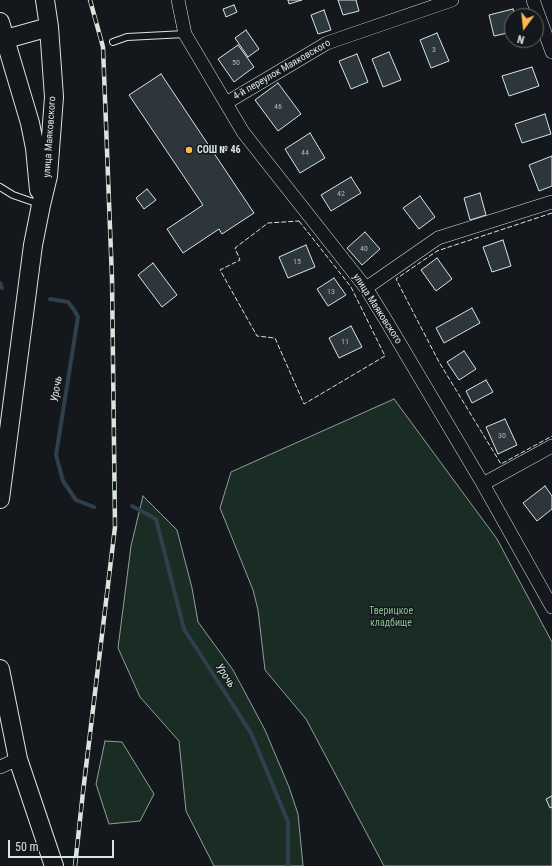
<!DOCTYPE html>
<html>
<head>
<meta charset="utf-8">
<style>
	body { margin:0 }
	#map { position:relative; width:552px; height:866px; overflow:hidden; background:#14181c; font-family:"Roboto Condensed",sans-serif }
	canvas { display:block }
	.north { position:absolute; left:504px; top:8px; width:40px; height:40px; box-sizing:border-box; background:#14181c; border:1px solid #626a69; border-radius:50%; rotate:195deg; font-size:11px; font-weight:700; line-height:16px; text-align:center; color:#d8e6dc }
	.north::after { content:''; display:block; margin:auto; width:14px; height:18px; background:#ffb74d; clip-path:polygon(50% 0,100% 100%,50% 72%,0 100%) }
	.scale { position:absolute; left:8px; top:840px; width:106px; height:18px; box-sizing:border-box; border:2px solid #d8e6dc; border-top:0; padding-left:5px; font-size:12px; line-height:14px; white-space:nowrap; color:#d8e6dc; -webkit-text-stroke:3px #14181c; paint-order:stroke }
</style>
</head>
<body>
<div id="map">
<canvas width="552" height="866"></canvas>
<div class="north">N</div>
<div class="scale">50 m</div>
</div>
<script>
const g = document.querySelector('canvas').getContext('2d');
g.lineJoin = 'round';
function paint(path, color) {
  g.fillStyle = color;
  g.fill(path, 'evenodd');
}
function toPath(rows) {
  const path = new Path2D();
  for (const r of rows) {
    path.moveTo(r[0], r[1]);
    for (let i = 2; i < r.length; i += 2) path.lineTo(r[i], r[i + 1]);
  }
  return path;
}
function strokePath(path, color, width, dash) {
  g.strokeStyle = color;
  g.lineWidth = width;
  g.lineCap = dash ? 'butt' : 'round';
  g.setLineDash(dash || []);
  g.stroke(path);
}
function drawText(font, color, halo, rows, align = 'center') {
  g.font = font + ' "Roboto Condensed",sans-serif';
  g.lineWidth = 3;
  g.setLineDash([]);
  g.textBaseline = 'middle';
  g.strokeStyle = halo;
  g.fillStyle = color;
  for (const [text, x, y, turn = 0] of rows) {
    g.save();
    g.translate(x, y);
    g.rotate((+turn || 0) * Math.PI / 180);
    g.textAlign = isNaN(turn) ? turn : align;
    if (halo) g.strokeText(text, 0, 0);
    g.fillText(text, 0, 0);
    g.restore();
  }
}
const green = toPath([
	[394,399,497,539,552,642,552,866,384,866,306,719,265,670,258,610,253,590,220,508,231,472,394,399],
	[143,496,177,530,192,588,198,622,233,670,265,730,289,787,298,814,303,866,214,866,186,811,179,741,140,697,118,648,131,546,143,496],
	[105,741,122,742,154,794,140,821,109,824,96,784,105,741]
]);
paint(green, '#1a2d24');
strokePath(green, '#939e99', 1);
strokePath(toPath([
	[0,283,2,288],
	[50,299,68,302,74,310,78,317,56,455,63,481,76,500,94,507],
	[132,506,156,519,184,629,251,733,288,822,288,866]
]), '#2f3f4d', 4);
const building = toPath([
	[288,0,302,0,289,4,288,0],
	[338,0,356,0,359,11,343,15,338,0],
	[234,5,237,12,226,17,223,9,234,5],
	[513,9,515,16,512,16,512,32,494,36,489,15,513,9],
	[324,10,331,30,318,34,311,15,324,10],
	[246,30,259,49,248,57,235,38,246,30],
	[437,33,449,61,431,68,420,40,437,33],
	[238,45,254,67,234,82,218,59,238,45],
	[389,52,401,80,383,87,372,59,389,52],
	[357,54,368,82,351,89,339,61,357,54],
	[532,67,539,86,509,96,502,76,532,67],
	[161,74,254,213,222,234,219,229,183,253,167,229,203,205,129,95,161,74],
	[278,83,301,114,278,131,255,100,278,83],
	[545,114,551,134,522,143,515,124,545,114],
	[310,133,325,158,300,173,285,149,310,133],
	[552,156,552,186,539,191,529,165,552,156],
	[351,177,361,193,331,211,321,195,351,177],
	[147,189,156,200,144,209,136,198,147,189],
	[480,193,486,215,470,220,464,198,480,193],
	[420,196,435,217,419,229,403,208,420,196],
	[365,232,380,249,362,265,347,248,365,232],
	[503,240,511,266,492,272,483,247,503,240],
	[306,245,315,267,288,278,279,257,306,245],
	[437,258,452,279,436,291,421,270,437,258],
	[153,263,177,295,162,307,138,275,153,263],
	[334,278,346,295,328,306,317,289,334,278],
	[472,308,480,323,444,343,436,328,472,308],
	[351,326,362,347,339,358,329,338,351,326],
	[464,351,476,369,459,380,447,362,464,351],
	[486,380,493,392,472,403,466,391,486,380],
	[505,419,517,445,498,454,486,427,505,419],
	[545,486,552,496,552,509,537,521,523,503,545,486],
	[552,796,552,807,550,808,546,799,552,796]
]);
paint(building, '#2c363c');
strokePath(building, '#d8e6dc', 1);
const service = toPath([
	[113,42,127,37,185,34],
	[0,187,13,195,39,204]
]);
const minor = toPath([
	[178,0,185,34,243,132,366,288,387,322,483,484,552,607],
	[533,0,552,52],
	[226,103,327,43,452,0],
	[366,288,438,238,552,202],
	[483,484,552,446],
	[0,767,18,759]
]);
const secondary = toPath([
	[0,22,30,123,35,148,39,190],
	[6,39,49,27],
	[0,499,33,245,41,205,48,176,54,97,49,27,45,0],
	[0,669,18,759,54,866]
]);
strokePath(service, '#d8e6dc', 8);
strokePath(minor, '#d8e6dc', 14);
strokePath(secondary, '#d8e6dc', 20);
strokePath(service, '#14181c', 6);
strokePath(minor, '#14181c', 13);
strokePath(secondary, '#14181c', 18);
const rail = toPath([
	[75,866,83,792,115,527,112,279,103,47,90,0]
]);
strokePath(rail, '#d8e6dc', 4.5);
strokePath(rail, '#14181c', 3, [9]);
strokePath(toPath([
	[552,213,437,251,396,279,439,362,501,464,552,436],
	[299,221,351,287,385,356,304,404,275,338,257,336,220,270,240,260,235,248,268,223,299,221]
]), '#d8e6dc', 1, [5, 2]);
for (const [x, y, r, color] of [
	[189,150,4,"#ffb74d"]
]) {
  const dot = new Path2D();
  dot.arc(x, y, r, 0, 2 * Math.PI);
  g.fillStyle = color;
  g.fill(dot);
  strokePath(dot, '#14181c', 1.5);
}
drawText('8px', '#adbab4', null, [
	["3",434,50],
	["50",236,63],
	["46",278,107],
	["44",305,153],
	["42",341,194],
	["40",364,249],
	["15",297,262],
	["13",331,292],
	["11",345,342],
	["30",502,436]
]);
drawText('10px', '#d8e6dc', '#14181c', [
	["4-й переулок Маяковского",282,70,-30],
	["улица Маяковского",50,137,-86],
	["улица Маяковского",377,309,57]
]);
drawText('bold 10px', '#d8e6dc', '#14181c', [
	["СОШ № 46",197,150]
], 'left');
drawText('10px', '#8ac095', '#14181c', [
	["Тверицкое",391,611],
	["кладбище",391,623]
]);
drawText('italic 11px', '#d8e6dc', '#14181c', [
	["Урочь",57,389,-81],
	["Урочь",225,676,57]
]);
</script>
</body>
</html>
